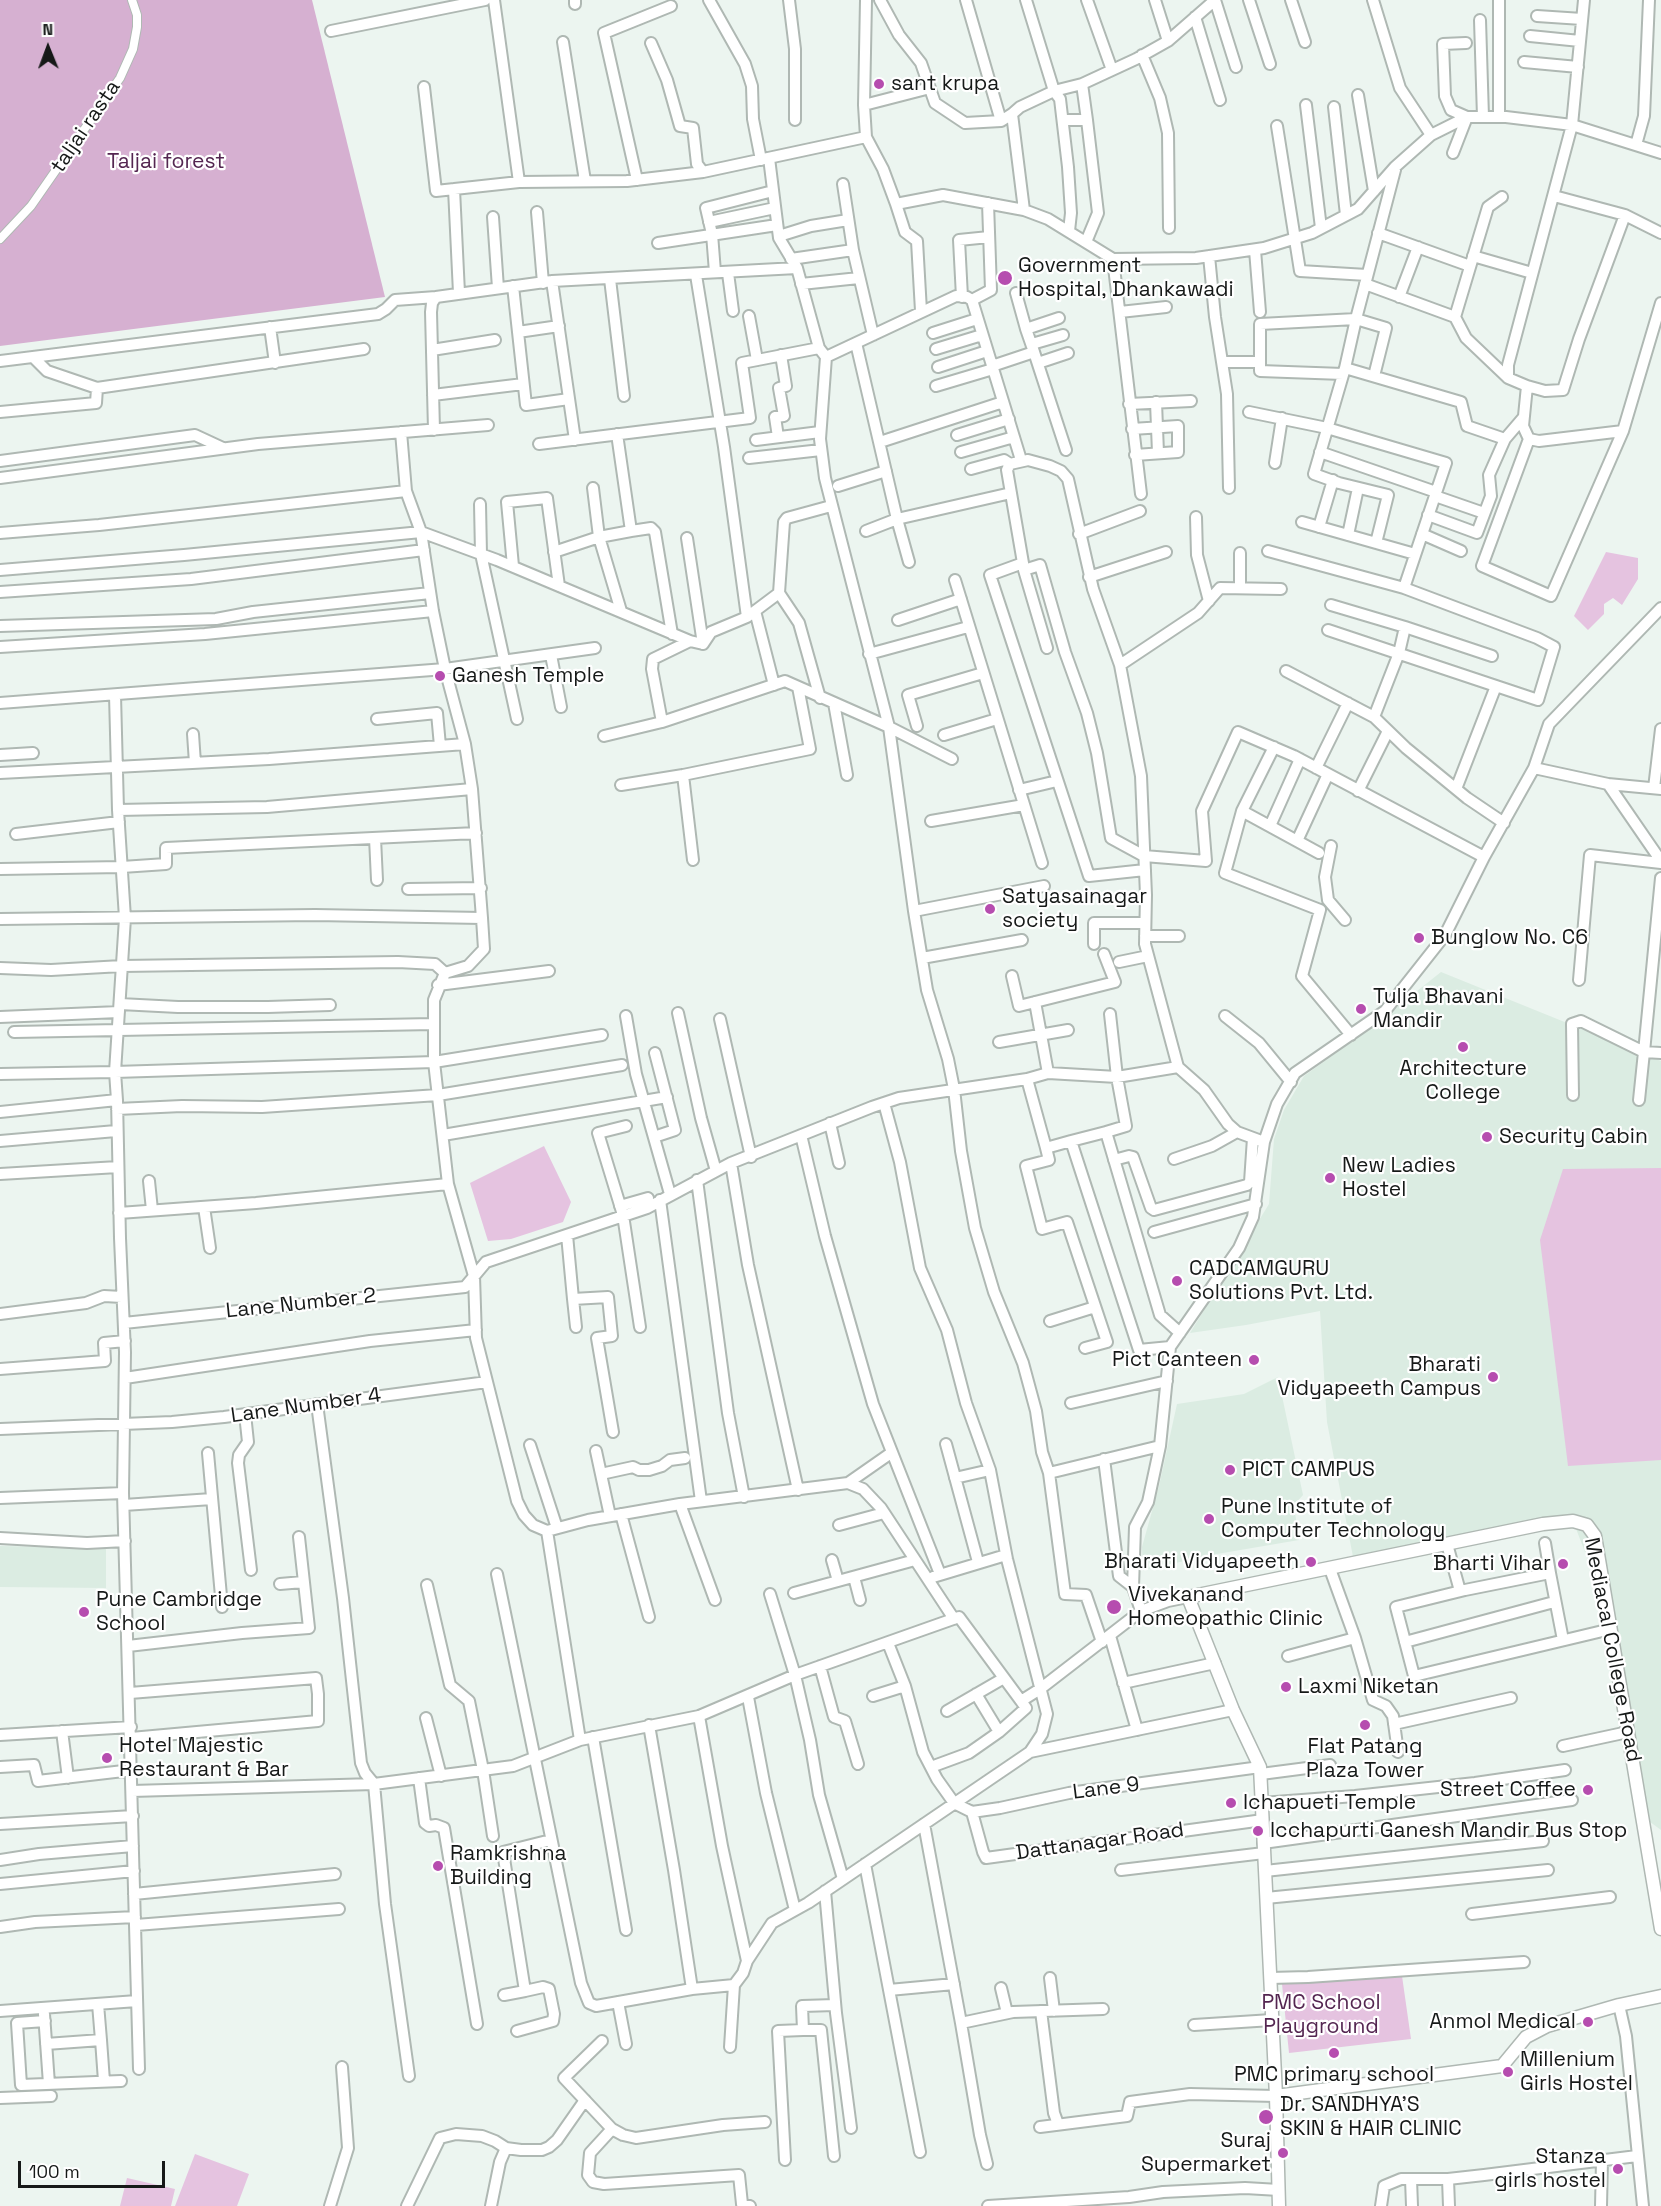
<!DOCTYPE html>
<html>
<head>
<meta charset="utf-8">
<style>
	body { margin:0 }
	#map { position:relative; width:1661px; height:2206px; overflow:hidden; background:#ecf5f0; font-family:"Space Grotesk",sans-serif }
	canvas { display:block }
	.north { position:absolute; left:18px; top:18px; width:60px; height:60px; -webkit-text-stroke:4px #fff; paint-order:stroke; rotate:359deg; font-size:16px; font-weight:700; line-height:24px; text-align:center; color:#161918 }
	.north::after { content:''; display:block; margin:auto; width:21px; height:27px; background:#161918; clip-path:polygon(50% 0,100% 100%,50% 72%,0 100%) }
	.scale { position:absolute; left:18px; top:2161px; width:147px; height:27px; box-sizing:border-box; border:3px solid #161918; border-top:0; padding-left:8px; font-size:18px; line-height:21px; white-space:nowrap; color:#161918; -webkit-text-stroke:4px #fff; paint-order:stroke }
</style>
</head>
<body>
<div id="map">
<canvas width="1661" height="2206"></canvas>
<div class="north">N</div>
<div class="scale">100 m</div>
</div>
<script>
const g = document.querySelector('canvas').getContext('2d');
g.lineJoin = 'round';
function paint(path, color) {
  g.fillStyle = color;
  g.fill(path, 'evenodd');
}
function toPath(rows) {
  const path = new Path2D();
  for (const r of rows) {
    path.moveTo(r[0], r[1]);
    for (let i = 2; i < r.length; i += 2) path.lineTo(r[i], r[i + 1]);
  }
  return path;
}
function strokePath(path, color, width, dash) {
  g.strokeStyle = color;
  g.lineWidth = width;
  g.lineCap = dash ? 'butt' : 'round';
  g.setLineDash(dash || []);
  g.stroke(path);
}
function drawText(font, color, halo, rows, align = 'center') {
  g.font = font + ' "Space Grotesk",sans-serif';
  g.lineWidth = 4.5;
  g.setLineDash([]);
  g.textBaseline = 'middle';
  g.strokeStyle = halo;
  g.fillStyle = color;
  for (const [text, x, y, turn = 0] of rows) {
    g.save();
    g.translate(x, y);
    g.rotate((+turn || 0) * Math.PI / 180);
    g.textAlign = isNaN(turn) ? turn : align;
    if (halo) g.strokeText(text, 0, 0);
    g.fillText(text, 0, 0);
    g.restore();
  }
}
paint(toPath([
	[1441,972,1661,1061,1661,1830,1642,1816,1607,1609,1573,1521,1354,1562,1327,1422,1320,1311,1246,1325,1190,1333,1269,1204,1274,1139,1284,1110,1304,1076,1373,1026],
	[1278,1377,1303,1495,1294,1505,1299,1540,1217,1554,1143,1570,1142,1547,1159,1486,1177,1404,1244,1394],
	[0,1546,106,1548,106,1588,0,1587]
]), '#dbece2');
paint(toPath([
	[1606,552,1638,558,1638,579,1622,605,1613,598,1604,604,1604,614,1588,630,1574,616],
	[544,1146,571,1202,563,1222,511,1239,488,1241,470,1183],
	[1661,1168,1661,1460,1568,1466,1540,1240,1563,1169],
	[1402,1976,1411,2039,1289,2053,1282,1984],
	[195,2154,249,2174,237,2206,175,2206],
	[127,2178,175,2189,171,2206,120,2206]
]), '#e5c3e0');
paint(toPath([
	[0,0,312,0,385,297,0,346]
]), '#d6b0d1');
const pedestrian = toPath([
	[0,239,31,206,120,78,133,49,137,27,137,15,132,0]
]);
const minor = toPath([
	[494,0,519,182],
	[575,0,575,4],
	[709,0,745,64,752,86,753,119,761,160],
	[789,0,795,49,795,120],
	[866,0,864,105,930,88],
	[880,0,899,35,921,63,935,103,965,123,1001,121,1012,114],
	[966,0,1001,121],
	[1026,0,1054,91,1060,99,1068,167,1071,213,1069,231],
	[1087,0,1112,70],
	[1215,0,1236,67],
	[1249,0,1270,64],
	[1291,0,1305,42],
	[1373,0,1400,88,1431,135],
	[1584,0,1572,125,1508,365,1508,378,1527,386,1545,391,1563,390,1579,339,1625,215],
	[1537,16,1582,19],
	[1195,17,1220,100],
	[1480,20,1483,117],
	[331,31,485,0],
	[1530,36,1580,41],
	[1168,41,1215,0],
	[563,42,585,181],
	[651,43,667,80,680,126,693,128,697,164,703,172],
	[1142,55,1160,98,1168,133,1169,228],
	[1524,62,1578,67],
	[424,87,436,191,519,182,627,181,703,172,866,137],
	[1358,95,1374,191],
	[864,105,866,137],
	[1306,105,1321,228],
	[1334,107,1346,215],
	[1499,117,1499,0],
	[1063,120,1087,120,1082,84],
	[1277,126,1300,271,1367,275],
	[866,137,883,169,896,204,943,195,1024,210,1048,219,1113,259,1196,258,1264,248,1312,233,1358,209,1395,167,1431,135,1467,117,1506,117,1572,125,1661,153],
	[1636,145,1644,116,1649,0],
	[1453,153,1467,117,1451,110,1445,96,1443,44,1466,43],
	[769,158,779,238,797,268,819,348,826,357,820,439,825,478,889,727,914,911,927,990,948,1059,954,1089,961,1151,975,1228,994,1292,1023,1363,1036,1411,1042,1452,1049,1473,1065,1594,1086,1595,1102,1642],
	[637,180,604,33,671,6],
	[843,184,853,250,873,335],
	[454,189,459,293],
	[1554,196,1625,215,1661,233],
	[896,204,905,232,917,241,921,311],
	[1024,210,1012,114,1020,107,1054,91,1082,84,1136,59,1168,41,1155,0],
	[537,212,543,283],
	[493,217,498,288],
	[709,222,775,208],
	[1378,233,1470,266],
	[779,236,811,226,848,220],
	[1086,242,1098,213,1087,120],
	[658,243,777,225],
	[1255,250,1260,312],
	[1209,256,1215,317,1227,394,1229,488],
	[1473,256,1532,273],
	[791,259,853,250],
	[1113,259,1141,494],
	[715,272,712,234,706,208,773,191],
	[728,273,733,311],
	[696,275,724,447,747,617],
	[610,279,624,396],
	[552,281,575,440],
	[801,284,859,278],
	[1365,284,1455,317,1466,338,1508,378],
	[513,286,518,332],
	[1016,293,1026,329],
	[962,297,959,240,989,237],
	[1399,297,1418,247],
	[972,300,1021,460],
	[972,300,991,290,988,203],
	[1120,312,1166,307],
	[749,316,757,360],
	[1455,317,1488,207,1502,197],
	[559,326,518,332,526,405,569,399],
	[270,327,275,363],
	[933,333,977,319],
	[856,343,897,519,909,562],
	[1032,344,1063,335],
	[936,349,982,335],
	[432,350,495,340],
	[1034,352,1026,329,1059,318],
	[826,357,956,296,967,297,972,300],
	[34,358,47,371,97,388,364,349],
	[0,361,378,314,386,309,395,300,436,297],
	[1222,362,1260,362],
	[1038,363,1068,353],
	[992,366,1034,352,1066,450],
	[938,367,987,351],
	[1345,368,1461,402,1467,426,1505,439,1523,418],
	[1343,374,1260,371,1260,324,1356,319,1386,328,1374,376],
	[936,386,993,369],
	[1527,386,1523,426,1529,439,1539,441,1623,431],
	[433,395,523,384],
	[1156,402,1158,453],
	[1129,404,1191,401],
	[0,412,96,403,97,388],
	[1249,412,1327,428,1446,463,1404,588],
	[1132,429,1178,426,1178,452,1135,455],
	[434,430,431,312,432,303,436,297,552,281,797,268],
	[401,432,406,491,421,532,433,611,445,669,465,744,472,789,482,918,484,949,468,966,445,973,434,1000,434,1062,448,1184,474,1276,476,1338,517,1501,524,1515,533,1525,547,1531,588,1520,680,1504,848,1483,863,1489,881,1508,954,1619],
	[617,434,631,531,651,528,655,532,672,634],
	[957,435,1009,419],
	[778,437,775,417,784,416,779,388,786,386,781,355],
	[1529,439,1482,566,1551,596,1623,431,1661,303],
	[756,440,820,432],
	[880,442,1003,402],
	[539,444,750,418,742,363,819,348],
	[961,452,1014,437],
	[1320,452,1436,492],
	[749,458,821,450],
	[0,461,195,435,223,448],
	[1275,463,1282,418],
	[971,469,1004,460,1010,464],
	[0,478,258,444,488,425],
	[838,486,886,471],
	[593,488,599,537,621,611],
	[1435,496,1484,513],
	[480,504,481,554,517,719],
	[1428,515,1477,533,1491,496,1489,475,1505,439],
	[1196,517,1197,555,1209,601],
	[1302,522,1415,554],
	[1319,527,1333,480],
	[866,531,897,519,1011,493],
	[0,533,99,525,406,491],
	[1079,534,1140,511],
	[1422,534,1461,551],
	[1348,535,1358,488],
	[687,538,703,644],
	[1376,543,1388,495,1339,483,1314,474,1345,368,1356,319,1395,170],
	[1268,551,1404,588,1537,638,1554,647,1538,700,1328,630],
	[554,552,599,537,631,531],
	[1023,563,1007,470,1010,464,1028,460,1050,466,1061,471,1068,479,1093,589,1120,665,1141,776,1146,895,1145,944,1178,1067,1204,1090,1228,1124,1237,1132,1264,1142],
	[513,566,507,502,547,498,559,586],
	[0,570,184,555,421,532,497,560,690,641,703,644],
	[1024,570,1047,648],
	[1089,577,1166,552],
	[955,580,1042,863],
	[1240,588,1240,553],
	[0,592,191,579,424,550],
	[779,593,799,623,820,698],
	[1331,605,1405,627,1492,656],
	[755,611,774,685],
	[898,620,961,599],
	[0,626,216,619,253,612,430,593],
	[703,644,711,632,747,617,779,593,784,522,787,518,831,506],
	[0,647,205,634,433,611],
	[869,654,968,627],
	[551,655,561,707],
	[1120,665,1198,613,1220,588,1281,589],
	[1286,671,1374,717,1406,748,1467,798,1504,823],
	[115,695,118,810,125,918,115,1072,434,1062,602,1035],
	[0,703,445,669,595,648],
	[834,703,847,775],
	[1374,717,1399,653,1405,627],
	[377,719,437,713,440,746],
	[662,722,652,669,653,659,690,641],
	[917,726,908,695,983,673],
	[193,734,195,763],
	[944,735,997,719],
	[604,736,662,722,785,681,889,727,952,759],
	[1274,747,1242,811,1225,873,1320,910,1302,976,1351,1035],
	[0,755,33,753],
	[1316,768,1348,703],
	[1534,768,1608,784,1661,861],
	[0,773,269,759,465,744],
	[683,775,693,860],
	[1608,784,1661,789],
	[621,785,683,775,810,749,798,687],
	[1654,788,1661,729],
	[1456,789,1496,686],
	[1019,790,1057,781],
	[1358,791,1388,731],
	[118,810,267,807,472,789],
	[1242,811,1319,853],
	[931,821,1024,805],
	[1270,826,1300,759],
	[16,834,119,822],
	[375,838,377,880],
	[1297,841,1328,774],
	[1331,846,1325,877,1328,900,1345,920],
	[0,869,122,867,166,864,166,848,476,833],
	[1145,870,1089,876,990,575,1023,563,1024,570,1040,565,1065,652,1087,713,1097,753,1111,838,1144,856,1206,861,1202,811,1238,732,1294,756,1484,857],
	[1661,878,1644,1052,1661,1053],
	[408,889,481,888],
	[914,911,1044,886],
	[0,919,315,915,482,918],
	[1145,936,1179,936],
	[1094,944,1094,923,1145,923],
	[922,958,1022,940],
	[1119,962,1148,956],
	[0,968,51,970,122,966,398,962,435,964,445,973],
	[1012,976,1019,1006,1115,982,1104,954],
	[1579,980,1590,855,1661,863],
	[438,985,549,971],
	[1035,1002,1048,1073],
	[120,1004,178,1007,268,1007,330,1005],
	[678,1013,701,1118,716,1171],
	[626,1016,636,1074,670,1194],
	[1225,1016,1259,1043,1291,1082],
	[0,1017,119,1012],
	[720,1019,751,1157],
	[14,1032,433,1024],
	[999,1042,1068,1030],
	[0,1074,115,1072,117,1100,120,1238,125,1352,123,1493],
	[1027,1079,1046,1148,1071,1141,1139,1350,1170,1347],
	[1573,1095,1572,1024,1581,1021,1644,1052,1639,1100],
	[117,1109,182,1106,262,1107,438,1095,622,1065],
	[0,1112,117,1100],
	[830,1123,839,1163],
	[626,1126,598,1133,623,1215,640,1327],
	[1106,1132,1126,1126,1117,1077,1110,1014],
	[443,1135,667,1097],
	[801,1135,825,1236,873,1404,940,1574],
	[654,1137,675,1130,655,1053],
	[0,1141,116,1131],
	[1071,1141,1106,1132,1160,1315,1180,1333],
	[1046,1148,1049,1160,1026,1166,1042,1229,1067,1222,1107,1342,1085,1348],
	[1174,1159,1212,1146,1237,1132],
	[1114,1160,1129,1156,1133,1157,1151,1208,1154,1210,1247,1185,1250,1182,1253,1138],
	[731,1163,748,1265,798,1490],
	[0,1174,118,1167],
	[697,1180,728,1413,744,1497],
	[149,1181,152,1210],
	[660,1200,701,1501],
	[620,1206,648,1198],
	[204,1207,210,1248],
	[119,1213,256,1203,448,1184],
	[1154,1232,1256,1204],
	[567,1235,573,1299,608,1297,612,1336,597,1338,613,1432],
	[573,1299,576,1327],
	[0,1314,86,1303,104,1296,122,1297],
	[1050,1321,1095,1307],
	[124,1323,465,1287,486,1262,647,1208,731,1163,872,1107,899,1098,1027,1079,1048,1073,1117,1077,1178,1067],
	[0,1369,105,1361,104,1343,125,1341],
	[125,1378,370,1341,476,1330],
	[1071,1403,1167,1381],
	[317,1404,343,1598,361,1763,365,1773,374,1784,385,1904,409,2076],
	[245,1414,248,1442,239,1455,238,1463,251,1570],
	[0,1429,172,1422,224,1417,487,1382],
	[946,1444,978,1562],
	[530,1445,557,1528],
	[596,1451,610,1516],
	[208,1453,222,1607],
	[1104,1459,1119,1576,1133,1587],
	[1049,1473,1160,1446],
	[601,1474,633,1467,639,1470,649,1470,662,1466,670,1460,685,1458],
	[955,1478,990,1470],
	[848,1483,891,1453],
	[0,1498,123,1493,139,2069],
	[680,1504,715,1600],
	[124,1505,212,1499],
	[621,1514,649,1617],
	[839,1525,884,1513],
	[547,1531,580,1740],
	[0,1538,87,1543,125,1541],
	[1545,1543,1550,1573],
	[1447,1544,1460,1591],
	[832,1560,838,1581],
	[1330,1569,1355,1638,1373,1700,1386,1706,1393,1716,1398,1752],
	[497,1574,581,1983,589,2003,596,2006,692,1989,734,1985,743,1973,747,1961,772,1923,808,1903,1030,1752,1042,1734,1047,1714,1007,1559,990,1470,966,1403,947,1330,920,1268,900,1162,884,1103],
	[854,1577,860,1600],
	[933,1577,1006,1555],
	[280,1584,303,1582],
	[427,1585,450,1685,469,1701,483,1770,493,1836],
	[794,1593,915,1560],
	[770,1594,795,1675,810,1740,819,1795,843,1879],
	[1141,1611,1133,1587,1135,1527,1148,1502,1160,1446,1170,1347,1239,1248,1253,1217,1264,1142,1277,1104,1295,1073,1385,1011,1445,935,1484,857,1534,768,1549,724,1661,608],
	[1110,1636,1137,1730],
	[1563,1640,1550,1573,1465,1590,1396,1607,1414,1676,1611,1629],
	[1405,1642,1554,1602],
	[888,1643,905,1686,923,1752,937,1779,954,1803,972,1812,1000,1808,1069,1793,1260,1767],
	[128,1646,242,1633,309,1628,299,1537],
	[1288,1656,1355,1638],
	[820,1666,834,1717,845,1721,858,1764],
	[1123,1683,1215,1663],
	[130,1693,316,1678,318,1694,318,1721,131,1738],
	[976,1694,999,1732,1026,1708,1021,1701],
	[873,1696,905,1686],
	[748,1697,766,1793,795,1910],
	[947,1711,1004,1678],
	[699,1716,722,1846,747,1961],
	[426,1718,441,1776],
	[1394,1724,1511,1698],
	[649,1725,674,1870,692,1989],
	[62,1731,68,1778],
	[0,1735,131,1727],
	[593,1737,626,1930],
	[1563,1746,1628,1732],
	[1030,1752,1233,1710],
	[0,1767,34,1765,38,1781,132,1770],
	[931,1767,969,1753,999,1732],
	[1261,1774,1330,1765],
	[419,1778,425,1823,429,1826,436,1825,444,1828,477,2024],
	[132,1791,374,1784,513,1766,580,1740,699,1716,795,1675,959,1617,1021,1701,1040,1689,1141,1611,1168,1601,1188,1597],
	[1262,1803,1355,1796,1475,1783,1565,1770],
	[972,1812,983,1852,986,1858,1263,1820],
	[0,1824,133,1816],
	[924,1824,961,2023,980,2135,987,2164],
	[1263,1843,1572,1800],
	[0,1860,39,1854,133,1846],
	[865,1864,920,2152],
	[1121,1870,1264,1853],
	[1265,1871,1543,1841],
	[0,1884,134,1871],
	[825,1891,836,2013,851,2128],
	[134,1894,335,1874],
	[1266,1898,1548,1870],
	[1472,1914,1610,1897],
	[136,1925,339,1909],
	[0,1927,35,1922,135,1917],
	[1050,1978,1054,2011],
	[1270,1978,1308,1977,1524,1962],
	[1001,1988,1007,2013],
	[889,1990,954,1984],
	[504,1995,525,1991],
	[618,2002,626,2044],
	[98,2004,101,2040],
	[1619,2005,1626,2036,1643,2206],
	[0,2011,137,2001],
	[1041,2011,1054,2113,1058,2124],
	[44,2014,49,2084],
	[45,2021,17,2023,21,2085,121,2081],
	[961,2023,1013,2012,1103,2009],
	[1194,2025,1272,2020],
	[517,2031,553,2021,554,2014,549,1989,543,1987,525,1991,503,1852,551,1840],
	[602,2041,564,2078,612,2129,623,2135,636,2138,723,2125,765,2122],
	[46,2044,101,2040,104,2081],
	[730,2047,734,1985],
	[0,2098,51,2096],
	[1040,2127,1127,2116,1130,2102,1190,2094,1276,2096],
	[612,2129,590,2153,588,2175,593,2182,604,2184,739,2175,742,2204,750,2206],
	[834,2156,821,2030,803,2030,802,2006,835,2005],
	[785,2160,778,2031,803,2030],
	[1411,2179,1412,2206],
	[1448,2179,1449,2206],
	[330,2206,348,2148,342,2067],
	[407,2206,440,2138,456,2134,482,2136,495,2141,506,2148,521,2150,542,2150,549,2147,557,2140,585,2100],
	[491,2206,500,2162,506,2148],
	[988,2206,1129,2197,1163,2192,1245,2188,1279,2190],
	[1381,2206,1384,2186,1401,2179,1448,2179,1484,2175,1637,2156],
	[1601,2206,1602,2161]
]);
const tertiary = toPath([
	[1276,2096,1502,2066,1526,2037,1547,2026,1619,2005,1661,1996],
	[1279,2206,1276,2096,1260,1767,1233,1710,1188,1597,1543,1524,1573,1521,1587,1525,1595,1536,1661,1929]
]);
strokePath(pedestrian, '#afb8b3', 10);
strokePath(minor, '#afb8b3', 14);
strokePath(tertiary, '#afb8b3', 15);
strokePath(pedestrian, '#fff', 8);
strokePath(minor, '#fff', 10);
strokePath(tertiary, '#fff', 12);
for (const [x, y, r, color] of [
	[879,84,6,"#b64daf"],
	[1005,278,8,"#b64daf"],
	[440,676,6,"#b64daf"],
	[990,909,6,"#b64daf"],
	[1419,938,6,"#b64daf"],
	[1361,1009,6,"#b64daf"],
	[1463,1047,6,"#b64daf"],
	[1487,1137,6,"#b64daf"],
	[1330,1178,6,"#b64daf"],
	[1177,1281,6,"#b64daf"],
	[1254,1360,6,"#b64daf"],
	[1493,1377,6,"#b64daf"],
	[1230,1470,6,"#b64daf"],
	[1209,1519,6,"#b64daf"],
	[1311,1562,6,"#b64daf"],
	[1563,1564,6,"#b64daf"],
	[1114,1607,8,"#b64daf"],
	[84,1612,6,"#b64daf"],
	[1286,1687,6,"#b64daf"],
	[1365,1725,6,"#b64daf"],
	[107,1758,6,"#b64daf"],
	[1588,1790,6,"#b64daf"],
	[1231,1803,6,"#b64daf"],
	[1258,1831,6,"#b64daf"],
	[438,1866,6,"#b64daf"],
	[1588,2022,6,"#b64daf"],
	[1334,2053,6,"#b64daf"],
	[1508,2072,6,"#b64daf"],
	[1266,2117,8,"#b64daf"],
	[1283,2153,6,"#b64daf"],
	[1618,2169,6,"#b64daf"]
]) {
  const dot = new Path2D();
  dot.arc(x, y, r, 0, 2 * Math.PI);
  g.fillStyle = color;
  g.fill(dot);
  strokePath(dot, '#fff', 2);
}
drawText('21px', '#161918', '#fff', [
	["sant krupa",891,84],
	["Government",1018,266],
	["Hospital, Dhankawadi",1018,290],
	["Ganesh Temple",452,676],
	["Satyasainagar",1002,897],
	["society",1002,921],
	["Bunglow No. C6",1431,938],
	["Tulja Bhavani",1373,997],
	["Mandir",1373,1021],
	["Architecture",1463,1069,"center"],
	["College",1463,1093,"center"],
	["Security Cabin",1499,1137],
	["New Ladies",1342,1166],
	["Hostel",1342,1190],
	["CADCAMGURU",1189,1269],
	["Solutions Pvt. Ltd.",1189,1293],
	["Pict Canteen",1242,1360,"right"],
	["Bharati",1481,1365,"right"],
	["Vidyapeeth Campus",1481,1389,"right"],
	["PICT CAMPUS",1242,1470],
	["Pune Institute of",1221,1507],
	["Computer Technology",1221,1531],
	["Bharati Vidyapeeth",1299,1562,"right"],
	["Bharti Vihar",1551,1564,"right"],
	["Vivekanand",1128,1595],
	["Homeopathic Clinic",1128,1619],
	["Pune Cambridge",96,1600],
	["School",96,1624],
	["Laxmi Niketan",1298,1687],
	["Hotel Majestic",119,1746],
	["Restaurant & Bar",119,1770],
	["Flat Patang",1365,1747,"center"],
	["Plaza Tower",1365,1771,"center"],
	["Street Coffee",1576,1790,"right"],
	["Ichapueti Temple",1243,1803],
	["Icchapurti Ganesh Mandir Bus Stop",1270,1831],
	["Ramkrishna",450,1854],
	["Building",450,1878],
	["Anmol Medical",1576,2022,"right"],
	["Millenium",1520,2060],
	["Girls Hostel",1520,2084],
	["PMC primary school",1334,2075,"center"],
	["Dr. SANDHYA'S",1280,2105],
	["SKIN & HAIR CLINIC",1280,2129],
	["Suraj",1271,2141,"right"],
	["Supermarket",1271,2165,"right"],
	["Stanza",1606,2157,"right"],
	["girls hostel",1606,2181,"right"]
], 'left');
drawText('21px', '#161918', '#fff', [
	["taljai rasta",86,127,-56],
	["Lane Number 2",301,1304,-6],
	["Lane Number 4",306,1406,-8],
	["Mediacal College Road",1612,1650,79],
	["Lane 9",1106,1789,-7],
	["Dattanagar Road",1100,1842,-8]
]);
drawText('21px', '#542651', '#fff', [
	["Taljai forest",166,162],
	["PMC School",1321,2003],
	["Playground",1321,2027]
]);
</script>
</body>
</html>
